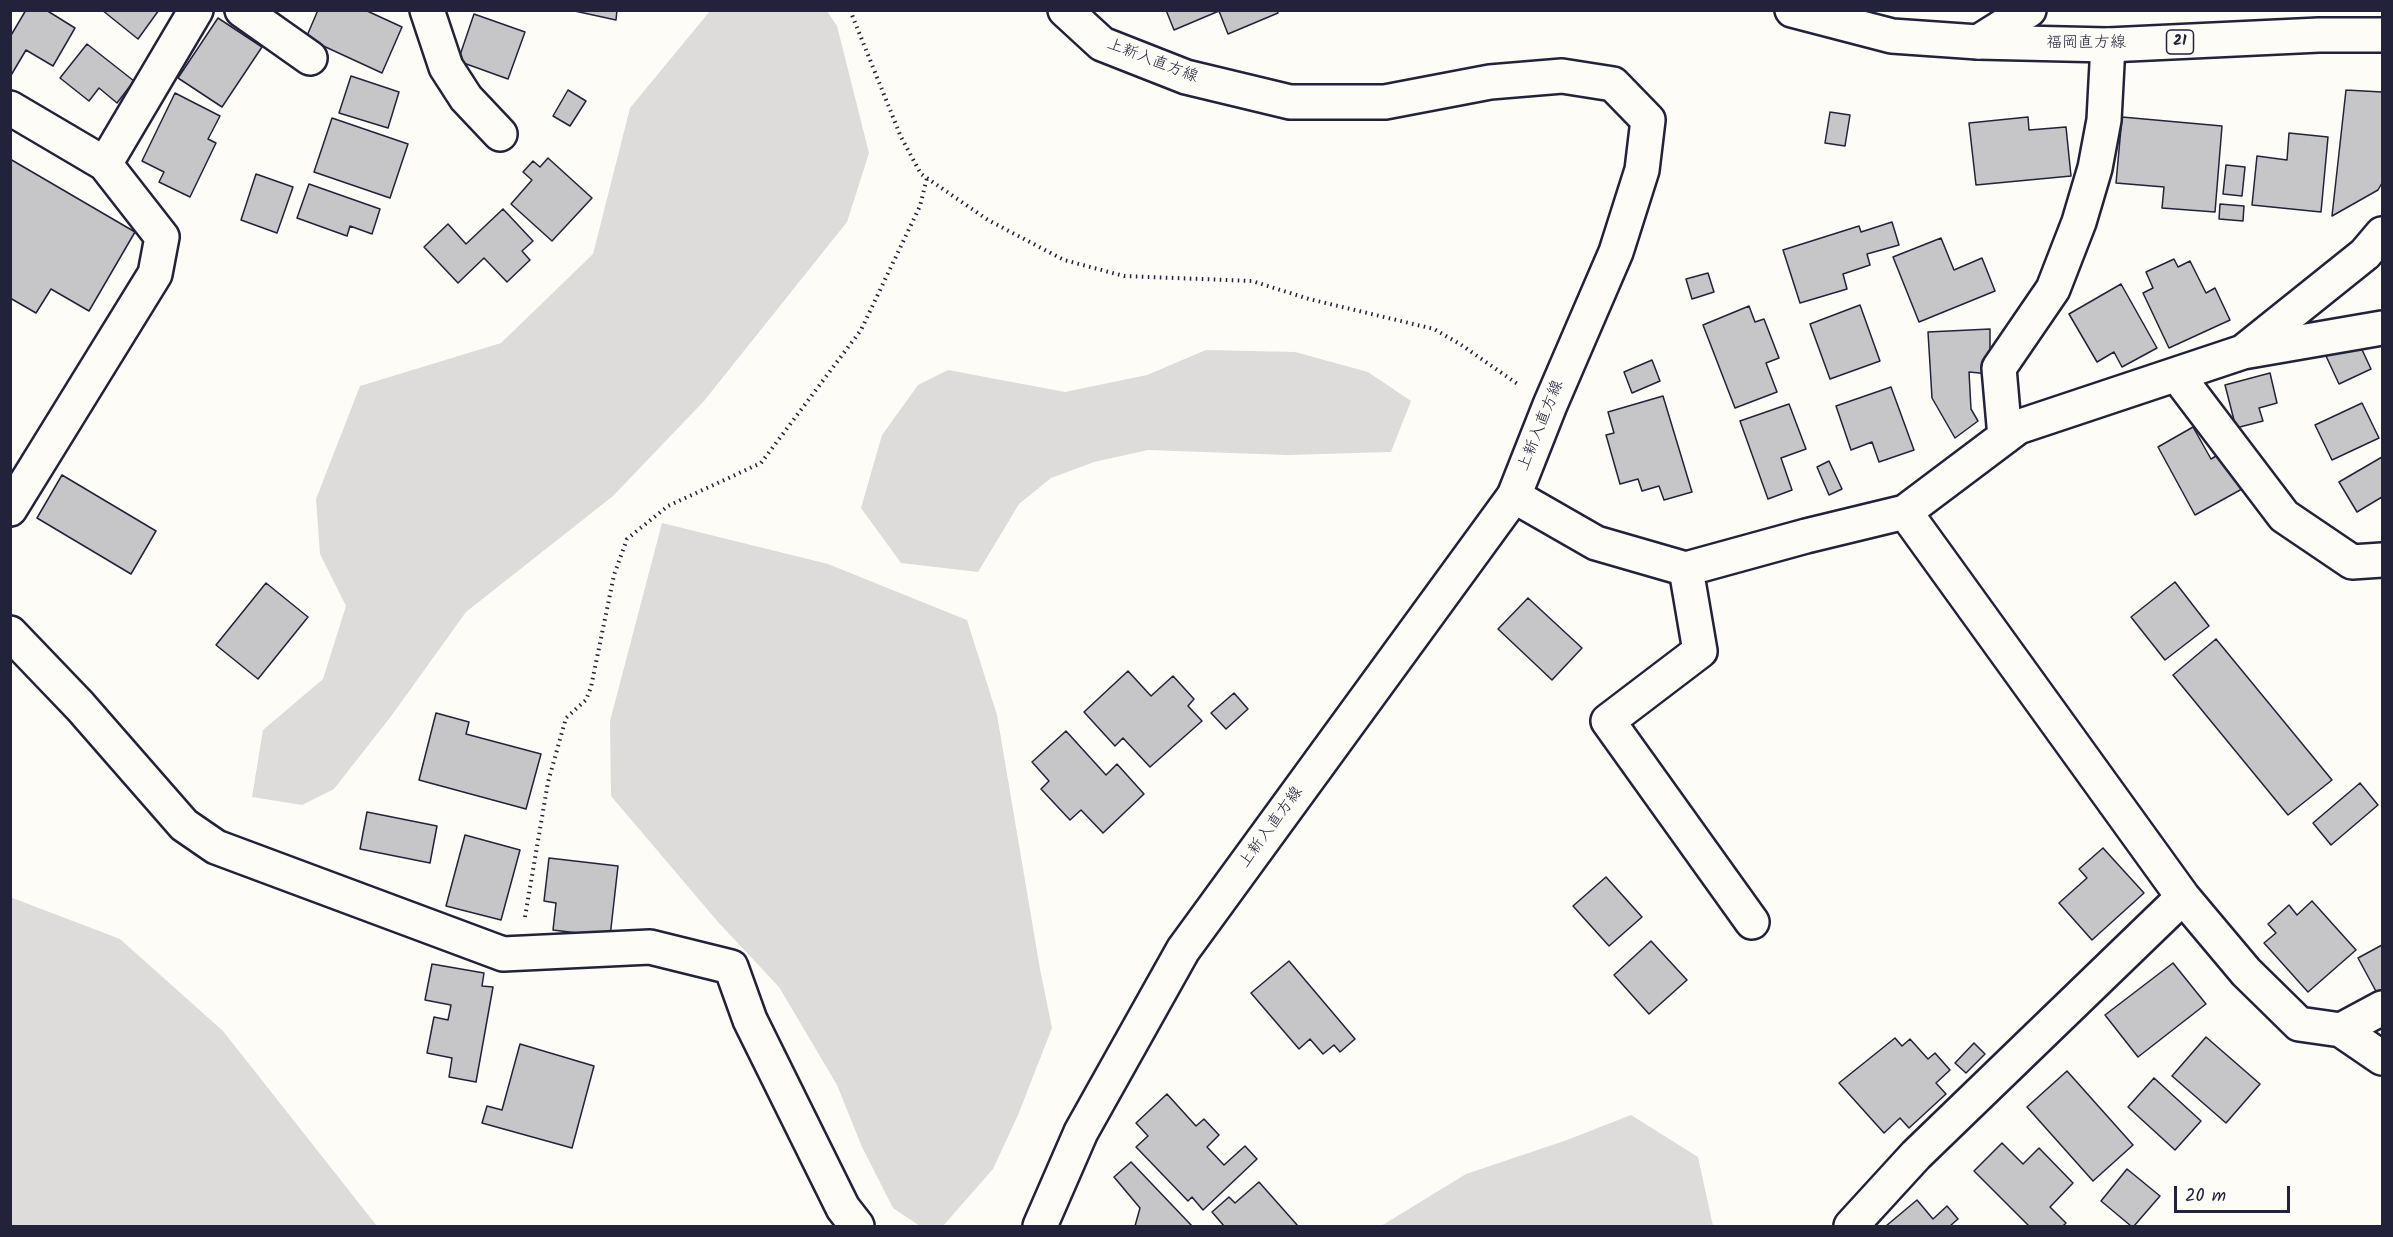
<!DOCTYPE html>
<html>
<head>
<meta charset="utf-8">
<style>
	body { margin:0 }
	#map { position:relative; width:2393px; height:1237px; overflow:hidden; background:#fdfcf7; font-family:Kalam,sans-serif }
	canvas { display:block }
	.frame { position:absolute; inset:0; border:12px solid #22223b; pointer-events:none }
	.scale { position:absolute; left:2174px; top:1186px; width:116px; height:27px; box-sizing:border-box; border:3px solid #22223b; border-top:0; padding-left:8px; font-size:18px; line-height:21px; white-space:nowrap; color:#22223b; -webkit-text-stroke:4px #fdfcf7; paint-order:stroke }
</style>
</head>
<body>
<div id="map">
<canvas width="2393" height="1237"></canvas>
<div class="frame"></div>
<div class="scale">20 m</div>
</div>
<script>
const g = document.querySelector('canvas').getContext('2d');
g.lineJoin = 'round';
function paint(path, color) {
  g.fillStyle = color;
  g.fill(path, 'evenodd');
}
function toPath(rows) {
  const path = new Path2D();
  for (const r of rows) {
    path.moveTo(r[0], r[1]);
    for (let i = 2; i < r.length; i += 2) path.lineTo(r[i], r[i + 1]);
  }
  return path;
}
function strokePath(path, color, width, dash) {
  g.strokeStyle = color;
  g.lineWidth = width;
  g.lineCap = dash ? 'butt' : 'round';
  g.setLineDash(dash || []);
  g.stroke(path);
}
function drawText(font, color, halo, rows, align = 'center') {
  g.font = font + ' Kalam,"Klee One",sans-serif';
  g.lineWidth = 4.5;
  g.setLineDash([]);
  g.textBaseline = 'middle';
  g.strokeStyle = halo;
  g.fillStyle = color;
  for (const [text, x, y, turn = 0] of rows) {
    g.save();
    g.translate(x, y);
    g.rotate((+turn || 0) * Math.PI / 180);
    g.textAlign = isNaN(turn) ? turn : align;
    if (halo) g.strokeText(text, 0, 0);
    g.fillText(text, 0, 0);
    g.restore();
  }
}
paint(toPath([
	[710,11,827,11,837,26,869,153,847,222,704,401,613,496,466,612,392,715,334,789,302,805,252,797,263,730,323,679,346,606,320,554,316,499,360,386,501,343,593,254,630,108],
	[1206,350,1295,352,1368,372,1411,401,1391,452,1287,455,1148,450,1094,462,1051,478,1019,504,978,572,901,563,861,508,882,435,918,385,948,370,1065,392,1147,375],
	[662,523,828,564,967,620,997,715,1040,969,1052,1028,1018,1115,993,1169,943,1226,920,1226,893,1208,862,1147,837,1085,779,987,718,922,611,796,610,721],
	[10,897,120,939,223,1031,377,1226,11,1226],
	[1631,1115,1698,1157,1713,1226,1381,1226,1466,1174,1567,1140]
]), '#dddcdb');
const building = toPath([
	[26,10,46,10,75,28,53,66,26,50,10,77,10,37,26,10],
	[102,10,159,10,138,39,102,10],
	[318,10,365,10,402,27,382,73,306,38,318,10],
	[570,10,617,10,616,20,570,10],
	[1166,10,1277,10,1278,13,1228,34,1219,11,1174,30,1166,10],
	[474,14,525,32,508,79,458,61,474,14],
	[218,18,262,47,222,107,178,78,218,18],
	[87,44,134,81,117,103,99,88,89,101,60,78,87,44],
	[351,76,399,92,388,128,339,113,351,76],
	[568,90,586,101,570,126,553,116,568,90],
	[2346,90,2382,92,2382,183,2378,190,2332,216,2346,90],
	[175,93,220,116,208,139,216,143,190,197,159,182,164,172,142,161,175,93],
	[1830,112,1850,115,1845,146,1825,143,1830,112],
	[2028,117,2029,130,2066,127,2071,176,1976,185,1969,123,2028,117],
	[2122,117,2222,126,2215,212,2162,208,2164,187,2116,183,2122,117],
	[332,118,408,144,390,198,314,172,332,118],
	[2289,133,2328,137,2321,212,2252,205,2257,156,2287,160,2289,133],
	[548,158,592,198,552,241,511,204,532,180,523,172,533,161,540,167,548,158],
	[10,159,135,232,89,311,51,289,36,313,10,298,10,159],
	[2226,165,2245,167,2242,196,2223,194,2226,165],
	[256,174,293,187,277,233,241,220,256,174],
	[309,184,380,209,372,234,350,226,347,236,297,218,309,184],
	[2220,204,2244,206,2243,221,2219,219,2220,204],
	[503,209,533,241,522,251,530,260,507,282,484,258,458,283,424,247,448,224,466,244,503,209],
	[1892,222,1899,245,1867,254,1870,265,1843,274,1847,289,1800,303,1783,250,1859,226,1861,232,1892,222],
	[1941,238,1954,270,1982,258,1995,291,1919,322,1893,257,1941,238],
	[2174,259,2178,267,2190,261,2206,293,2215,288,2230,320,2169,348,2143,293,2153,288,2146,272,2174,259],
	[1708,273,1714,292,1692,299,1686,279,1708,273],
	[2121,284,2157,348,2122,367,2114,352,2097,362,2069,314,2121,284],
	[1860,305,1880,361,1830,379,1810,324,1860,305],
	[1749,306,1755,322,1764,319,1779,358,1766,363,1777,392,1735,408,1703,325,1749,306],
	[1990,329,1990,374,1969,372,1971,409,1978,421,1955,438,1932,398,1928,332,1990,329],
	[2358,341,2371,369,2339,384,2326,356,2358,341],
	[1652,360,1660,381,1632,393,1624,372,1652,360],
	[2270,373,2277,403,2259,408,2263,421,2236,428,2225,385,2270,373],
	[1891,387,1914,450,1879,462,1872,442,1851,450,1836,406,1891,387],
	[1663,396,1692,492,1664,500,1659,486,1642,491,1638,479,1620,484,1606,435,1614,433,1608,412,1663,396],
	[2362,403,2379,438,2332,460,2315,425,2362,403],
	[1789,404,1806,449,1781,458,1792,490,1768,499,1740,421,1789,404],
	[2193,427,2211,459,2221,453,2242,489,2195,515,2158,447,2193,427],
	[2382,457,2382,497,2357,512,2339,482,2382,457],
	[1829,461,1842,489,1829,495,1817,467,1829,461],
	[62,475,156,531,131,574,37,518,62,475],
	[2175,582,2209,626,2165,660,2131,617,2175,582],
	[266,583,308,617,258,679,216,645,266,583],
	[1528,598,1582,648,1552,680,1498,629,1528,598],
	[2216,639,2332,780,2288,815,2173,675,2216,639],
	[1128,671,1151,696,1173,676,1194,699,1188,706,1202,721,1150,767,1123,738,1115,746,1084,712,1128,671],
	[1234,693,1248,709,1226,729,1211,713,1234,693],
	[436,713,469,722,466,734,541,754,526,809,419,780,436,713],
	[1066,731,1106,775,1117,764,1144,794,1103,833,1081,810,1070,820,1041,789,1049,781,1032,762,1066,731],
	[2360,783,2378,805,2331,845,2313,823,2360,783],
	[367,812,437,826,430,863,360,849,367,812],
	[465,835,520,850,501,920,446,906,465,835],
	[2103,848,2144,893,2092,940,2059,903,2087,878,2079,869,2103,848],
	[549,858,618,866,610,937,553,930,556,903,544,901,549,858],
	[1606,877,1642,917,1609,946,1573,906,1606,877],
	[2312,901,2356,950,2308,992,2264,943,2276,933,2268,924,2289,905,2297,915,2312,901],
	[1651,941,1687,980,1649,1014,1614,975,1651,941],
	[2382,945,2382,993,2378,995,2358,958,2382,945],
	[1289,961,1355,1039,1340,1052,1334,1045,1323,1054,1310,1039,1299,1049,1251,993,1289,961],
	[2173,963,2206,1004,2138,1057,2105,1015,2173,963],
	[432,964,484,973,482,986,493,987,476,1082,449,1077,452,1058,427,1053,434,1017,448,1020,451,1005,425,1000,432,964],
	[2206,1037,2260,1084,2226,1123,2172,1076,2206,1037],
	[1895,1038,1902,1046,1910,1039,1928,1059,1935,1053,1950,1070,1936,1083,1946,1094,1909,1128,1900,1118,1884,1133,1839,1083,1895,1038],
	[1974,1043,1985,1054,1966,1073,1955,1063,1974,1043],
	[520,1044,594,1066,572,1148,482,1123,487,1106,502,1110,520,1044],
	[2067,1071,2133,1145,2093,1181,2027,1107,2067,1071],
	[2154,1078,2201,1121,2175,1150,2128,1107,2154,1078],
	[1167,1094,1196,1126,1204,1119,1219,1135,1207,1147,1224,1165,1245,1146,1257,1159,1203,1210,1192,1197,1188,1201,1136,1147,1148,1136,1136,1123,1167,1094],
	[2002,1143,2023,1164,2039,1148,2073,1183,2050,1207,2066,1223,2063,1226,2029,1226,1974,1171,2002,1143],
	[1131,1162,1192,1226,1135,1226,1140,1208,1114,1177,1131,1162],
	[2127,1169,2160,1196,2134,1226,2131,1226,2101,1201,2127,1169],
	[1259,1182,1298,1226,1224,1226,1212,1212,1229,1197,1235,1203,1259,1182],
	[1917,1200,1933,1219,1947,1206,1958,1219,1950,1226,1886,1226,1917,1200]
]);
paint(building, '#c6c6c8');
strokePath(building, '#22223b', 1.5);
const minor = toPath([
	[242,10,310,58],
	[427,10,446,67,466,98,500,134],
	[1978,42,2029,10],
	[10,108,105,164,162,237,155,274,10,509],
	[105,164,196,10],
	[2244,351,2365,254,2382,234],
	[2177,375,2284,516,2352,562,2382,560],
	[2005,437,1999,368,2053,289,2079,222,2095,168,2104,120,2108,45],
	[1514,496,1596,543,1686,569,1806,536,1905,512,2018,427,2243,352,2382,328],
	[1905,512,2183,897,2246,972,2299,1024,2341,1030,2382,1058],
	[1686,569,1700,651,1608,721,1752,922],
	[10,633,80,706,184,825,216,847,503,954,650,947,731,967,750,1020,843,1208,857,1226],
	[2341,1030,2382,1008],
	[1851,1226,1916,1155,2183,897]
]);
const secondary = toPath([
	[1040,1226,1081,1132,1183,950,1514,496,1550,405,1616,252,1642,170,1648,120,1613,84,1562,76,1490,82,1385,102,1290,102,1186,77,1102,44,1065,10]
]);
const primary = toPath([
	[1792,10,1892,36,1978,42,2108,45,2319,35,2382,35]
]);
strokePath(minor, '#22223b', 38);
strokePath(secondary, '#22223b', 38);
strokePath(primary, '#22223b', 38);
strokePath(toPath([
	[850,10,901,137,921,174,988,220,1064,260,1124,276,1252,281,1309,299,1434,329,1460,344,1519,385],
	[525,917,548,782,566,718,586,700,591,687,614,575,627,539,668,506,761,463,861,330,920,206,927,178]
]), '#22223b', 4, [1.5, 4.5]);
strokePath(minor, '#fdfcf7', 33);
strokePath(secondary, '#fdfcf7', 33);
strokePath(primary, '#fdfcf7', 33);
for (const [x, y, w] of [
	[2180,42,27]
]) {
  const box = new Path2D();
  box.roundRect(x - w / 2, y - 12, w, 24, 4.5);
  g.fillStyle = '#fdfcf7';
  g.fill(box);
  strokePath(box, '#22223b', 1.5);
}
drawText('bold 15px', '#22223b', null, [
	["21",2180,42]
]);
drawText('16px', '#22223b', '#fdfcf7', [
	["福岡直方線",2086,44],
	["上新入直方線",1152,62,21],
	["上新入直方線",1542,426,-68],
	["上新入直方線",1272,828,-54]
]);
</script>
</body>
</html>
